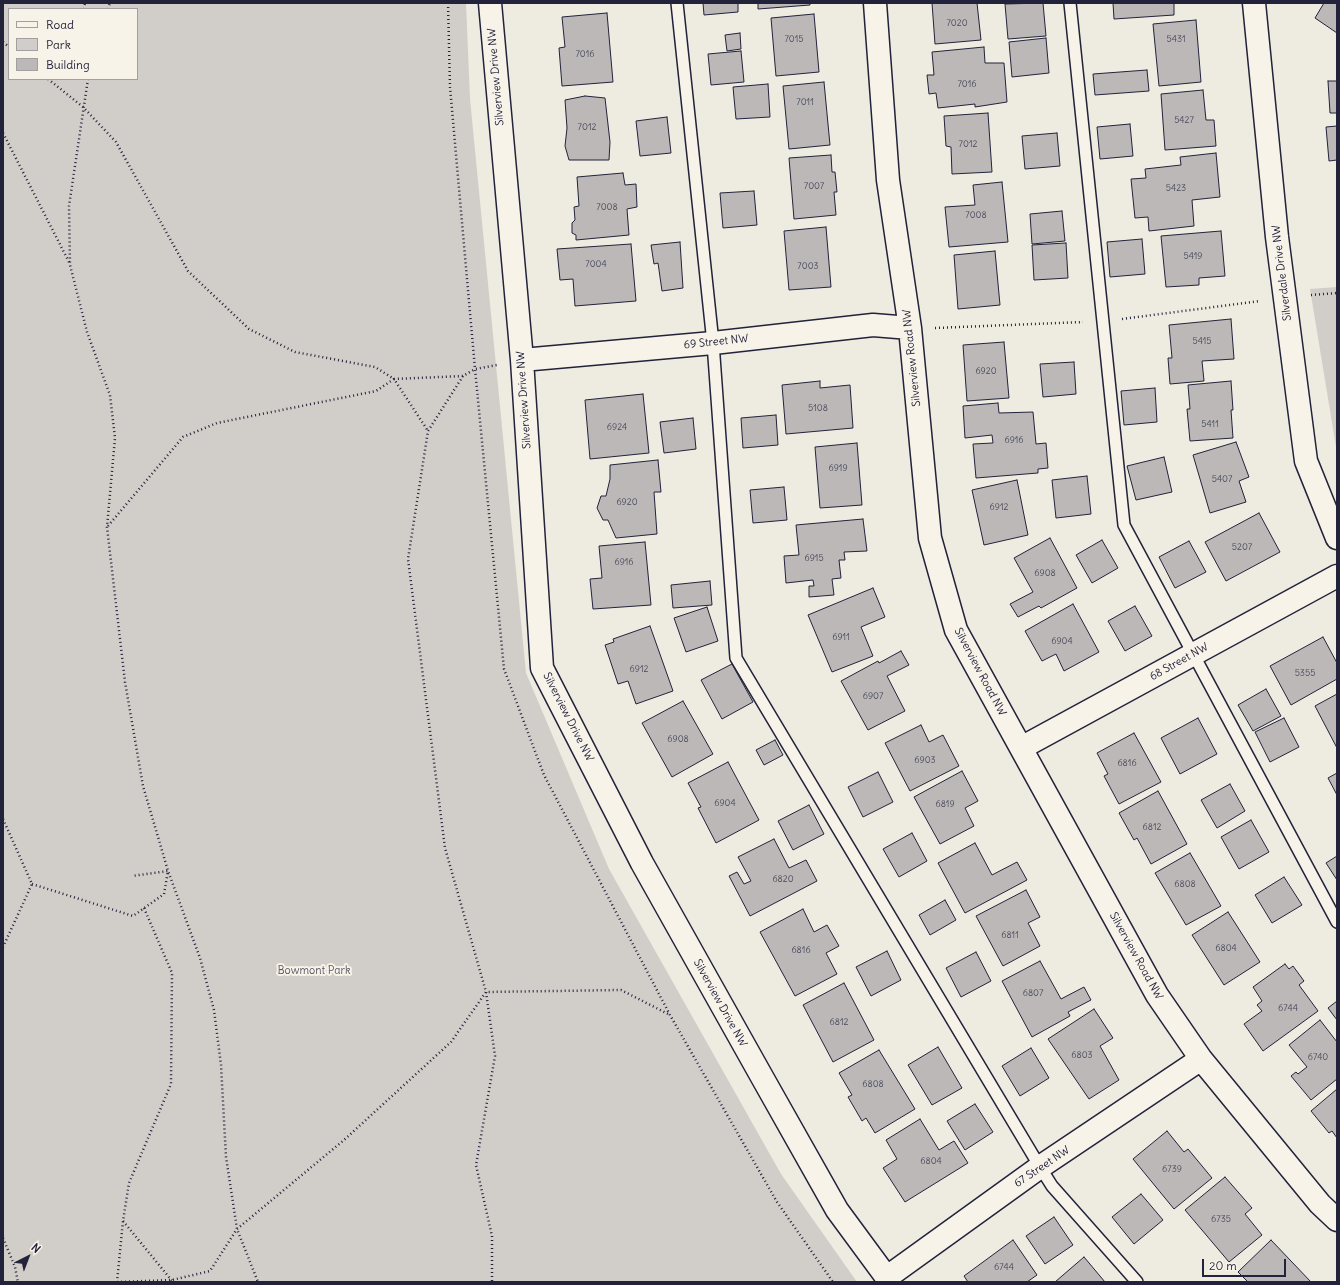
<!DOCTYPE html>
<html>
<head>
<meta charset="utf-8">
<style>
	body { margin:0 }
	#map { position:relative; width:1340px; height:1285px; overflow:hidden; background:#eeebe1; font-family:Delius,sans-serif }
	canvas { display:block }
	.frame { position:absolute; inset:0; border:4px solid #22223b; pointer-events:none }
	.legend { position:absolute; left:8px; top:8px; width:130px; height:72px; box-sizing:border-box; background:#f7f3e8; border:1px solid #a29fa3; margin:0; padding:5px 7px; list-style:none; font-size:12px; color:#22223b }
	.legend li { display:flex; align-items:center; gap:8px; height:20px }
	.legend b { width:20px; border:1px solid #a29fa3 }
	.north { position:absolute; left:8px; top:1237px; width:40px; height:40px; -webkit-text-stroke:3px #f7f3e8; paint-order:stroke; rotate:42deg; font-size:11px; font-weight:700; line-height:16px; text-align:center; color:#22223b }
	.north::after { content:''; display:block; margin:auto; width:14px; height:18px; background:#22223b; clip-path:polygon(50% 0,100% 100%,50% 72%,0 100%) }
	.scale { position:absolute; left:1202px; top:1259px; width:84px; height:18px; box-sizing:border-box; border:2px solid #22223b; border-top:0; padding-left:5px; font-size:12px; line-height:14px; white-space:nowrap; color:#22223b; -webkit-text-stroke:3px #f7f3e8; paint-order:stroke }
</style>
</head>
<body>
<div id="map">
<canvas width="1340" height="1285"></canvas>
<div class="frame"></div>
<ul class="legend">
<li><b style="height:5px;background:#f7f3e8"></b>Road</li>
<li><b style="height:11px;background:#d1cdc9"></b>Park</li>
<li><b style="height:11px;background:#bbb8b7"></b>Building</li>
</ul>
<div class="north">N</div>
<div class="scale">20 m</div>
</div>
<script>
const g = document.querySelector('canvas').getContext('2d');
g.lineJoin = 'round';
function paint(path, color) {
  g.fillStyle = color;
  g.fill(path, 'evenodd');
}
function toPath(rows) {
  const path = new Path2D();
  for (const r of rows) {
    path.moveTo(r[0], r[1]);
    for (let i = 2; i < r.length; i += 2) path.lineTo(r[i], r[i + 1]);
  }
  return path;
}
function strokePath(path, color, width, dash) {
  g.strokeStyle = color;
  g.lineWidth = width;
  g.lineCap = dash ? 'butt' : 'round';
  g.setLineDash(dash || []);
  g.stroke(path);
}
function drawText(font, color, halo, rows, align = 'center') {
  g.font = font + ' Delius,sans-serif';
  g.lineWidth = 4;
  g.setLineDash([]);
  g.textBaseline = 'middle';
  g.strokeStyle = halo;
  g.fillStyle = color;
  for (const [text, x, y, turn = 0] of rows) {
    g.save();
    g.translate(x, y);
    g.rotate((+turn || 0) * Math.PI / 180);
    g.textAlign = isNaN(turn) ? turn : align;
    if (halo) g.strokeText(text, 0, 0);
    g.fillText(text, 0, 0);
    g.restore();
  }
}
paint(toPath([
	[3,3,466,3,470,99,526,673,609,869,781,1174,857,1282,3,1282],
	[9,9,137,9,137,79,9,79],
	[1337,287,1337,453,1310,289]
]), '#d1cdc9');
const building = toPath([
	[703,3,738,3,738,12,704,15,703,3],
	[758,3,810,3,810,5,758,9,758,3],
	[932,3,977,3,981,40,935,44,932,3],
	[1043,3,1046,36,1008,39,1005,4,1043,3],
	[1113,3,1174,3,1174,15,1114,19,1113,3],
	[1324,3,1337,3,1337,33,1315,18,1324,3],
	[607,13,613,82,562,86,559,48,565,47,562,17,607,13],
	[814,14,819,72,776,76,771,18,814,14],
	[1196,20,1201,82,1159,86,1153,24,1196,20],
	[740,33,741,49,727,51,725,35,740,33],
	[1046,38,1049,73,1012,77,1009,42,1046,38],
	[984,47,985,63,1004,63,1007,102,975,107,975,104,938,108,936,93,929,94,927,75,934,75,932,52,984,47],
	[741,51,744,82,711,85,708,54,741,51],
	[1147,70,1149,91,1095,95,1093,74,1147,70],
	[1328,81,1337,81,1337,113,1330,113,1328,81],
	[824,82,830,145,789,149,783,86,824,82],
	[768,84,770,117,736,119,733,87,768,84],
	[1203,90,1206,120,1214,120,1216,146,1165,150,1161,94,1203,90],
	[585,96,605,98,610,142,609,160,569,160,565,146,567,128,565,100,585,96],
	[988,113,992,172,952,174,951,147,946,146,944,116,988,113],
	[667,117,671,153,640,156,636,121,667,117],
	[1130,124,1133,156,1100,159,1097,127,1130,124],
	[1337,126,1337,160,1329,161,1326,127,1337,126],
	[1057,133,1060,166,1025,169,1022,136,1057,133],
	[1216,153,1220,197,1192,200,1194,226,1149,231,1148,217,1135,218,1131,179,1146,178,1145,169,1181,165,1180,157,1216,153],
	[831,155,832,172,835,172,837,192,834,192,836,215,794,219,789,158,831,155],
	[623,173,625,185,636,184,637,207,627,209,629,235,576,240,576,235,572,233,572,223,575,220,574,207,579,206,577,177,623,173],
	[1002,182,1008,242,949,247,945,207,975,205,973,185,1002,182],
	[754,191,757,225,723,228,720,193,754,191],
	[1062,211,1065,241,1032,244,1030,214,1062,211],
	[826,227,831,287,789,290,784,231,826,227],
	[1221,231,1225,276,1199,278,1199,285,1166,287,1161,236,1221,231],
	[1142,239,1145,274,1110,277,1107,242,1142,239],
	[680,242,683,288,662,291,658,263,654,264,651,245,680,242],
	[1066,243,1068,278,1034,280,1032,245,1066,243],
	[631,244,636,301,575,306,573,279,560,280,557,249,631,244],
	[995,251,1000,305,958,309,954,255,995,251],
	[1231,319,1234,359,1202,361,1204,381,1170,384,1168,358,1172,358,1169,325,1231,319],
	[1004,342,1009,398,967,401,963,345,1004,342],
	[1074,362,1076,394,1043,397,1040,364,1074,362],
	[820,381,820,388,850,385,853,428,786,434,782,385,820,381],
	[1231,381,1233,410,1231,410,1233,438,1190,441,1187,409,1190,409,1188,385,1231,381],
	[1155,388,1157,422,1124,425,1121,391,1155,388],
	[643,394,649,453,590,459,585,400,643,394],
	[998,403,999,413,1033,412,1036,444,1046,443,1048,468,1038,469,1038,473,976,478,973,444,993,443,992,435,965,438,963,406,998,403],
	[776,415,778,445,743,448,741,418,776,415],
	[693,418,696,449,664,453,660,422,693,418],
	[1236,442,1249,477,1239,481,1246,502,1210,513,1193,455,1236,442],
	[857,443,862,505,820,508,815,447,857,443],
	[1164,457,1172,492,1136,500,1127,466,1164,457],
	[658,460,661,492,654,492,657,534,616,538,608,520,603,520,597,508,601,496,606,496,610,479,610,465,658,460],
	[1087,476,1091,514,1056,518,1052,480,1087,476],
	[1017,480,1028,535,984,545,972,490,1017,480],
	[784,487,787,520,753,523,750,490,784,487],
	[1259,513,1280,552,1226,581,1205,542,1259,513],
	[863,519,867,551,844,552,845,560,839,560,841,578,832,579,834,595,809,597,809,586,814,586,813,580,786,583,784,556,799,555,796,525,863,519],
	[1050,538,1077,588,1041,608,1039,606,1018,617,1010,604,1033,592,1014,558,1050,538],
	[1102,540,1118,568,1092,583,1076,555,1102,540],
	[1189,541,1206,572,1175,588,1159,557,1189,541],
	[645,542,651,605,593,609,590,579,602,578,599,546,645,542],
	[710,581,712,605,673,608,671,585,710,581],
	[873,588,885,617,861,627,873,656,832,672,808,615,873,588],
	[1073,604,1099,652,1064,671,1056,654,1042,661,1025,631,1073,604],
	[1135,606,1152,636,1125,651,1108,621,1135,606],
	[707,607,718,641,686,652,674,618,707,607],
	[650,626,673,691,636,704,628,681,618,684,605,645,614,642,613,639,650,626],
	[1323,637,1337,663,1337,679,1291,705,1270,666,1323,637],
	[901,651,909,665,887,676,905,711,868,730,841,681,878,661,879,663,901,651],
	[732,664,753,702,722,719,701,680,732,664],
	[1266,689,1281,716,1253,731,1238,705,1266,689],
	[1337,694,1337,748,1315,706,1337,694],
	[683,701,713,754,672,777,642,723,683,701],
	[1198,718,1217,754,1180,774,1161,738,1198,718],
	[1284,718,1299,747,1270,762,1255,732,1284,718],
	[921,725,929,742,943,735,959,766,910,791,885,743,921,725],
	[1134,733,1161,782,1119,804,1104,776,1108,774,1097,753,1134,733],
	[775,740,783,755,764,765,756,750,775,740],
	[728,762,759,820,716,843,698,808,701,807,688,783,728,762],
	[962,771,978,801,965,808,974,826,940,844,914,797,962,771],
	[878,772,893,802,863,817,848,787,878,772],
	[1337,773,1337,795,1328,778,1337,773],
	[1230,784,1245,811,1217,828,1201,800,1230,784],
	[1158,791,1187,844,1151,864,1137,838,1134,840,1119,813,1158,791],
	[809,805,824,834,793,850,778,821,809,805],
	[1251,820,1269,852,1239,869,1221,837,1251,820],
	[912,833,927,861,899,877,883,849,912,833],
	[774,839,789,868,806,860,817,881,750,916,729,876,737,872,744,884,751,881,738,857,774,839],
	[975,843,992,875,1017,862,1027,880,965,913,938,863,975,843],
	[1190,853,1221,906,1186,925,1155,873,1190,853],
	[1337,856,1337,880,1326,863,1337,856],
	[1284,877,1302,905,1272,923,1255,895,1284,877],
	[1026,890,1040,917,1028,923,1040,946,1003,966,976,916,1026,890],
	[945,900,956,920,930,935,919,915,945,900],
	[803,909,814,932,827,925,839,946,826,953,837,974,795,996,760,932,803,909],
	[1228,912,1260,962,1224,985,1192,935,1228,912],
	[887,951,901,980,871,996,856,967,887,951],
	[976,952,991,981,961,997,946,968,976,952],
	[1040,961,1061,999,1084,987,1091,1000,1068,1012,1070,1016,1032,1037,1002,981,1040,961],
	[1285,964,1289,969,1293,966,1304,981,1299,985,1318,1011,1263,1051,1244,1024,1262,1011,1257,1005,1262,1001,1253,987,1285,964],
	[844,983,874,1040,833,1062,803,1005,844,983],
	[1337,1001,1337,1020,1328,1008,1337,1001],
	[1094,1009,1113,1038,1100,1046,1119,1080,1089,1099,1048,1039,1094,1009],
	[1320,1020,1337,1042,1337,1079,1311,1100,1291,1076,1296,1072,1298,1074,1307,1067,1289,1045,1320,1020],
	[938,1047,962,1088,932,1105,908,1065,938,1047],
	[1031,1048,1049,1078,1020,1096,1002,1066,1031,1048],
	[879,1050,915,1109,875,1133,866,1118,862,1121,848,1097,852,1095,839,1073,879,1050],
	[1337,1089,1337,1138,1332,1131,1329,1133,1311,1111,1337,1089],
	[975,1104,993,1132,965,1150,947,1121,975,1104],
	[920,1119,939,1150,954,1141,968,1163,905,1202,883,1168,897,1159,886,1140,920,1119],
	[1167,1131,1184,1152,1188,1149,1212,1178,1174,1209,1133,1159,1167,1131],
	[1225,1177,1252,1208,1245,1214,1262,1235,1229,1262,1185,1210,1225,1177],
	[1141,1194,1163,1220,1134,1244,1112,1217,1141,1194],
	[1054,1217,1073,1245,1045,1264,1026,1236,1054,1217],
	[1013,1240,1037,1275,1027,1282,968,1282,964,1276,1013,1240],
	[1271,1240,1311,1282,1248,1282,1238,1272,1271,1240],
	[1084,1257,1105,1282,1055,1282,1084,1257]
]);
paint(building, '#bbb8b7');
strokePath(building, '#22223b', 1);
const service = toPath([
	[677,3,713,343,736,658,1040,1167,1052,1186,1137,1282],
	[1070,3,1124,525,1337,922]
]);
const minor = toPath([
	[490,3,522,360,542,668,642,863,762,1077,837,1210,890,1282],
	[875,3,888,180,910,328,930,538,956,630,1157,995,1201,1059,1320,1204,1337,1220],
	[1254,3,1277,237,1306,461,1337,538],
	[522,360,713,343,873,325,910,328],
	[1021,748,1337,576],
	[886,1278,1040,1167,1201,1059]
]);
strokePath(service, '#22223b', 14);
strokePath(minor, '#22223b', 25);
strokePath(toPath([
	[448,3,450,87,475,369,504,669,544,775,670,1015,777,1202,833,1282],
	[84,9,85,3],
	[108,9,110,3],
	[3,42,9,47],
	[48,79,83,107,116,142,188,271,249,329,295,352,375,367,394,379,463,376,475,369,497,365],
	[88,79,69,206,70,265,87,332,110,395,115,438,107,527,125,682,143,786,168,871,200,958,214,1010,221,1065,226,1157,237,1229,258,1282],
	[3,133,70,264],
	[1311,295,1337,293],
	[1122,319,1260,301],
	[935,328,1083,322],
	[463,376,428,431,408,559,445,848,486,992,495,1056,476,1165,492,1236,492,1282],
	[108,526,183,437,217,423,376,391,394,379,428,431],
	[3,819,32,884,3,947],
	[32,884,133,916,164,894,168,871,132,876],
	[123,1221,173,1282],
	[3,1238,15,1267,18,1282],
	[117,1282,172,1280,210,1271,237,1229,344,1140,451,1042,486,992,621,990,670,1015],
	[117,1282,123,1221,129,1183,171,1084,172,973,144,908]
]), '#22223b', 2.5, [1, 3]);
strokePath(service, '#f7f3e8', 11);
strokePath(minor, '#f7f3e8', 22);
drawText('9px', '#48485a', null, [
	["7020",957,23],
	["7015",794,39],
	["5431",1176,39],
	["7016",585,54],
	["7016",967,84],
	["7011",805,102],
	["5427",1184,120],
	["7012",587,127],
	["7012",968,144],
	["7007",814,186],
	["5423",1176,188],
	["7008",607,207],
	["7008",976,215],
	["5419",1193,256],
	["7004",596,264],
	["7003",808,266],
	["5415",1202,341],
	["6920",986,371],
	["5108",818,408],
	["5411",1210,424],
	["6924",617,427],
	["6916",1014,440],
	["6919",838,468],
	["5407",1222,479],
	["6920",627,502],
	["6912",999,507],
	["5207",1242,547],
	["6915",814,558],
	["6916",624,562],
	["6908",1045,573],
	["6911",841,637],
	["6904",1062,641],
	["6912",639,669],
	["5355",1305,673],
	["6907",873,696],
	["6908",678,739],
	["6903",925,760],
	["6816",1127,763],
	["6904",725,803],
	["6819",945,804],
	["6812",1152,827],
	["6820",783,879],
	["6808",1185,884],
	["6811",1010,935],
	["6804",1226,948],
	["6816",801,950],
	["6807",1033,993],
	["6744",1288,1008],
	["6812",839,1022],
	["6803",1082,1055],
	["6740",1318,1057],
	["6808",873,1084],
	["6804",931,1161],
	["6739",1172,1169],
	["6735",1221,1219],
	["6744",1004,1267]
]);
drawText('11px', '#22223b', '#f7f3e8', [
	["Silverview Drive NW",496,77,-95],
	["Silverdale Drive NW",1282,273,-97],
	["69 Street NW",716,342,-6],
	["Silverview Road NW",912,358,-96],
	["Silverview Drive NW",524,400,-94],
	["68 Street NW",1179,662,-29],
	["Silverview Road NW",980,672,62],
	["Silverview Drive NW",568,717,63],
	["Silverview Road NW",1136,956,61],
	["Silverview Drive NW",720,1003,61],
	["67 Street NW",1042,1167,-34]
]);
drawText('11px', '#575566', '#f7f3e8', [
	["Bowmont Park",314,971]
]);
</script>
</body>
</html>
